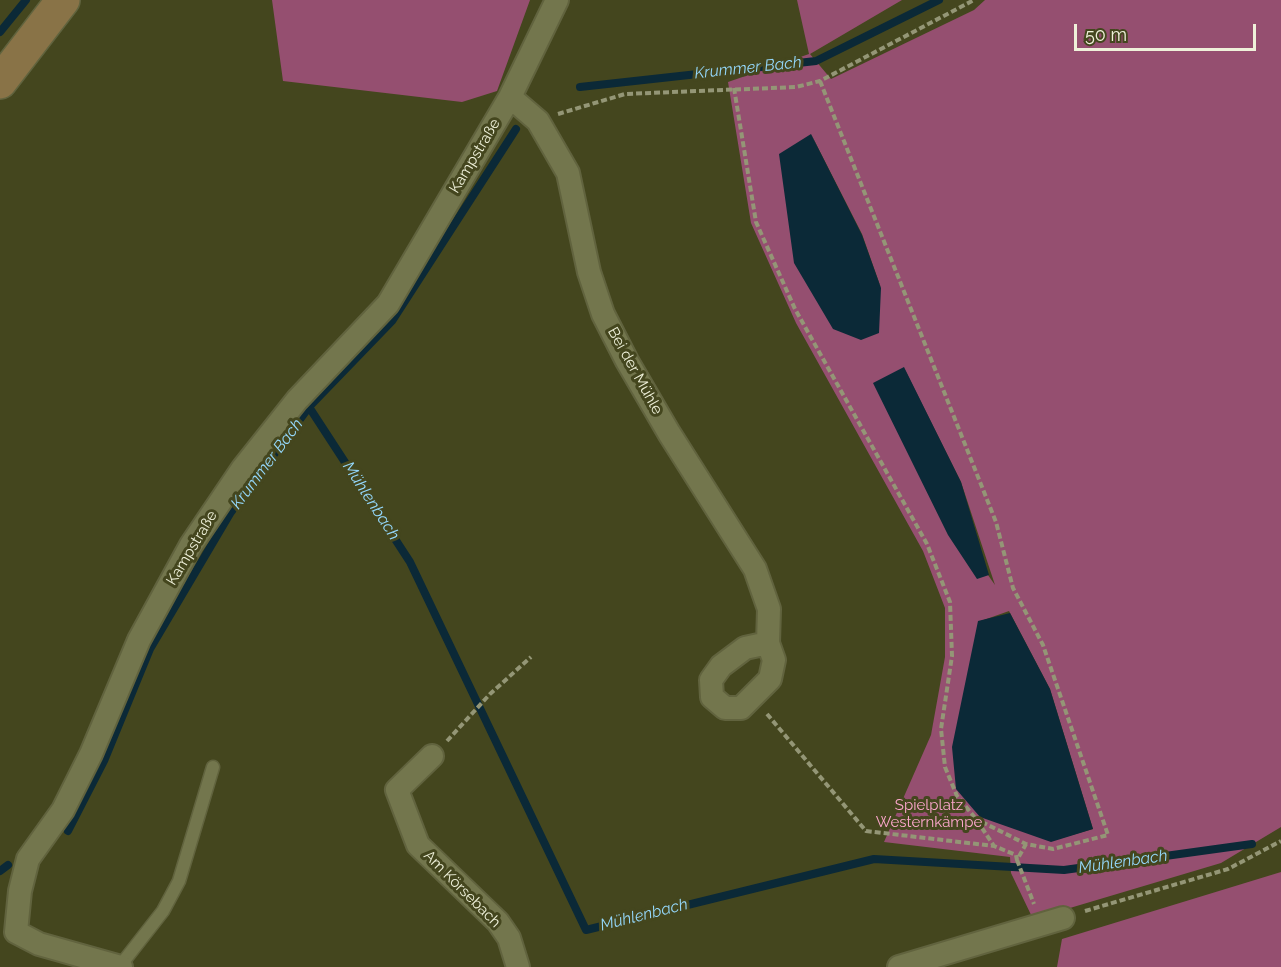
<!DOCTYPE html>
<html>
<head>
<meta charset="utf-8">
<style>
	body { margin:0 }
	#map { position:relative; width:1281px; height:967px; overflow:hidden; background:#44461e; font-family:Raleway,sans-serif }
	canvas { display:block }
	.scale { position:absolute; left:1074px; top:24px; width:182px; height:27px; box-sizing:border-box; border:3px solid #eff1da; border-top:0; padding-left:8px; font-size:18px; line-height:21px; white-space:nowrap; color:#eff1da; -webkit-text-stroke:4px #44461e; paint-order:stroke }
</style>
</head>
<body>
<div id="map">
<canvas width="1281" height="967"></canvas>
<div class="scale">50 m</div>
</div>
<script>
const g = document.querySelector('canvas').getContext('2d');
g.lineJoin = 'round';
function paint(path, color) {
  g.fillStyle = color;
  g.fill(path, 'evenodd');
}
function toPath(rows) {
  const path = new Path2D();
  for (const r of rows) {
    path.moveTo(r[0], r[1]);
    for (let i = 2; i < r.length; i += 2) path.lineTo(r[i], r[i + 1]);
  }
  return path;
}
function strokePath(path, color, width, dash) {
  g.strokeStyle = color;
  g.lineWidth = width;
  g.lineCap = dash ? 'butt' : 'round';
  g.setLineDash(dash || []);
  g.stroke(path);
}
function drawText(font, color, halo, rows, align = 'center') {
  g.font = font + ' Raleway,sans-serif';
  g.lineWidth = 6;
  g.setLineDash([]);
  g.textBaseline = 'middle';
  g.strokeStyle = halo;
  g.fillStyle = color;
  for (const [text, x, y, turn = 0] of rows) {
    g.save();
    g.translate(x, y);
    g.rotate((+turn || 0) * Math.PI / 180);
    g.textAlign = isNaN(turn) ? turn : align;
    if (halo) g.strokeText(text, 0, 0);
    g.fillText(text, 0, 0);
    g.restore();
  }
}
paint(toPath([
	[272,0,530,0,497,91,462,102,283,81],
	[797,0,902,0,810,54,831,79,974,10,985,0,1281,0,1281,827,1221,863,1033,919,1011,873,1010,857,884,842,931,735,945,657,945,608,923,551,796,323,751,223,728,82,809,54],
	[811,134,862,234,881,288],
	[904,368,961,482,995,585,988,575],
	[1009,611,1050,689,1093,829,1051,841,978,622],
	[1281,872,1281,967,1057,967,1062,939]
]), '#954f70');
paint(toPath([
	[811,134,862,235,881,288,879,333,861,340,833,329,794,263,779,154],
	[904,367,961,482,989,575,977,579,948,535,873,383],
	[1010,613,1050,689,1093,829,1051,842,980,817,956,789,952,747,978,621]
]), '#0b2937');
strokePath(toPath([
	[0,32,26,0],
	[580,87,816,61,939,0],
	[309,407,410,562,586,930,874,859,1064,870,1252,844],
	[68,831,104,761,150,649,231,512,309,407,392,321,516,129],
	[0,871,8,865]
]), '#0b2937', 8);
const lane = toPath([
	[120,966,163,911,179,881,213,767]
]);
const street = toPath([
	[510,97,538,121,568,173,589,272,603,314,627,361,669,433,755,569,769,609,768,643,745,648,721,666,711,680,712,697,725,708,741,708,770,679,774,660,768,643],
	[432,756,397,790,418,845,498,922,509,938,518,967],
	[16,932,20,891,28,859,63,810,91,754,139,640,191,545,243,468,297,400,388,304,510,97,557,0],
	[16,932,39,944,121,967],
	[899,967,1063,918]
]);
const secondary = toPath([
	[0,82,63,0]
]);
strokePath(lane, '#61633e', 15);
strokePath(street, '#61633e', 26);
strokePath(secondary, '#61633e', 36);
strokePath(toPath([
	[820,81,996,522,1013,588,1043,645,1108,835,1053,849,1026,844,976,819],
	[734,88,756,222,795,309,927,544,950,602,952,656,941,729,945,767,957,796,976,819,994,846],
	[558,114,625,94,796,87,820,81,974,0],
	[767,714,866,831,994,846,1016,855,1017,860,1026,844],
	[447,741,490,694,531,657],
	[1017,860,1034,904],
	[1085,911,1228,869,1281,841]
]), '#949676', 4, [6, 3]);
strokePath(lane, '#73764d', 12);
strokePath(street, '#73764d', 22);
strokePath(secondary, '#897347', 33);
drawText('15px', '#eff1da', '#44461e', [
	["Kampstraße",475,156,-59],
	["Bei der Mühle",635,371,61],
	["Kampstraße",192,548,-59],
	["Am Körsebach",462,889,45]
]);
drawText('15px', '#fda7cd', '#44461e', [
	["Spielplatz",929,805],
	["Westernkämpe",929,822]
]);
drawText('italic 16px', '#94d7fa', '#44461e', [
	["Krummer Bach",748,68,-6],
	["Krummer Bach",267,464,-53],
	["Mühlenbach",371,501,57],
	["Mühlenbach",1123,862,-8],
	["Mühlenbach",644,915,-14]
]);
</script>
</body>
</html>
